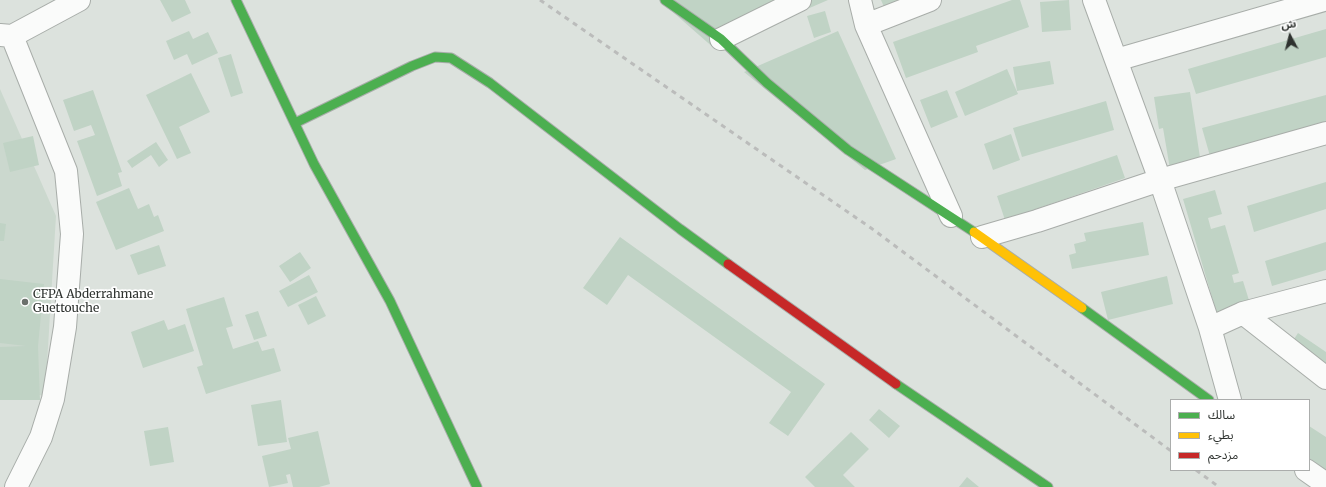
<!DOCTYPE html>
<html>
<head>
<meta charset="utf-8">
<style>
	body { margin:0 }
	#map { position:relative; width:1326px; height:487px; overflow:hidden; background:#dce2dd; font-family:Merriweather,"Noto Sans Arabic",serif }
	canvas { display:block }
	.legend { position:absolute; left:1170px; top:399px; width:140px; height:72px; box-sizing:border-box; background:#fff; border:1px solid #abadac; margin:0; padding:5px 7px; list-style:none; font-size:12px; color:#2e322f }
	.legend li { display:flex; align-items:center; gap:8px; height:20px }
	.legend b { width:20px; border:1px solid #abadac }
	.north { position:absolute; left:1270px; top:16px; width:40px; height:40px; -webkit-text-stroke:3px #fff; paint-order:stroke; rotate:353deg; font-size:11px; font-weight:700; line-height:16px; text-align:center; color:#2e322f }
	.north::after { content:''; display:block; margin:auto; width:14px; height:18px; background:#2e322f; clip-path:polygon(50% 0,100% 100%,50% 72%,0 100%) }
</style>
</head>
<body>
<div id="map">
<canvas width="1326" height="487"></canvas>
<ul class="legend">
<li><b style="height:5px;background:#4caf50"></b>سالك</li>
<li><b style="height:5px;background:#ffc107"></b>بطيء</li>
<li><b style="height:5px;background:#c62828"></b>مزدحم</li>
</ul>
<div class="north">ش</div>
</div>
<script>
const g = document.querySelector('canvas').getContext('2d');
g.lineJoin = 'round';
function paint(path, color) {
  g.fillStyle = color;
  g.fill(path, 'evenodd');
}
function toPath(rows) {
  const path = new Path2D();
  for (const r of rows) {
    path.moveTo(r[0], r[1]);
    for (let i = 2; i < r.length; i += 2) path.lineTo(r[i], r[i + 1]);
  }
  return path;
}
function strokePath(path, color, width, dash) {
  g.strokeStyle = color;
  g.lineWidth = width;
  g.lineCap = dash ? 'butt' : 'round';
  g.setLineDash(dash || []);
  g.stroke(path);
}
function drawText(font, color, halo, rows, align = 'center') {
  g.font = font + ' Merriweather,serif';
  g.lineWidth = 3.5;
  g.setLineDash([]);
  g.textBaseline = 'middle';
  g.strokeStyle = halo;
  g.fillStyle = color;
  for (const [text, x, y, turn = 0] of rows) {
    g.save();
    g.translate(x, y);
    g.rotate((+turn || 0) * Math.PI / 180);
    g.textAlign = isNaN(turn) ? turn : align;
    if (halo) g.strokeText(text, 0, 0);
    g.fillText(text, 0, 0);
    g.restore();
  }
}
paint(toPath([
	[0,89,56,216,45,396,0,388]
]), '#cbd8ce');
paint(toPath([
	[160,0,185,0,191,13,172,22],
	[659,0,828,0,715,49],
	[881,0,912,0,888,16],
	[1012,0,1020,0,1029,27,976,46,978,52,906,78,893,42],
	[1069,0,1071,30,1042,32,1040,2],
	[825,11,831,32,814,38,807,16],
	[1326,29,1326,57,1196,94,1188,69],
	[189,31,193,39,208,32,218,53,192,65,187,54,174,60,166,41],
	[838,31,896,159,865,170,744,72],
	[231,54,243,93,231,97,218,58],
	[1050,61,1054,84,1017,91,1013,67],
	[1007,69,1018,94,965,116,955,92],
	[191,73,210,112,179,127,191,153,177,159,146,95],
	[93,90,122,172,118,173,122,186,97,196,77,141,95,135,91,125,74,131,63,100],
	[947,90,958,117,931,128,920,100],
	[1190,92,1201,164,1170,169,1163,128,1159,129,1154,97],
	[1326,95,1326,125,1210,156,1202,128],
	[1106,101,1114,130,1022,157,1013,128],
	[1011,134,1020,160,993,170,984,144],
	[33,136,39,165,10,172,3,143],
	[156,142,168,160,159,167,151,155,132,168,127,161],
	[1117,155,1125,178,1005,220,997,196],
	[1326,182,1326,209,1254,232,1247,206],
	[129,188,138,209,149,204,154,217,158,215,164,231,116,250,96,202],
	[1215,190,1222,214,1208,218,1211,229,1225,225,1239,273,1232,275,1234,283,1243,281,1252,310,1219,321,1183,199],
	[1143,222,1149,255,1072,269,1069,255,1076,253,1074,244,1086,241,1084,233],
	[0,223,6,224,4,241,0,241],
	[620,237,825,384,788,436,769,423,791,392,628,275,607,305,583,288],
	[1326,242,1326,270,1272,286,1265,261],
	[159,245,166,266,138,275,130,255],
	[300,252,311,268,290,282,279,266],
	[309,275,318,292,288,307,279,291],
	[1167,276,1173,304,1108,320,1101,292],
	[0,279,44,284,38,346,40,400,0,400,0,347,26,346,0,343],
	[316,296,326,316,308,325,298,305],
	[224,297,233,326,226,328,233,349,258,341,262,351,274,348,281,371,206,394,197,367,203,365,186,309],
	[258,311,267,336,254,340,245,315],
	[164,320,168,330,185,324,194,351,143,368,131,332],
	[1298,333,1326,352,1326,384,1283,356],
	[281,400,287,442,258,446,251,405],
	[879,409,900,426,889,438,869,420],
	[1309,426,1326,437,1326,470,1309,458],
	[168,427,174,462,150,466,144,431],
	[318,431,330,484,319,487,293,487,290,474,286,475,288,483,269,487,262,456,291,449,288,438],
	[851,432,869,449,843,475,855,487,815,487,805,477],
	[967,477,979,487,959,487]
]), '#c0d3c5');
const street = toPath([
	[860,0,866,25,951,216],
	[1094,0,1160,180,1210,328,1230,400],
	[866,25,930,0],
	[0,35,12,36,79,0],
	[12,36,66,171,72,234,65,327,53,399,41,437,16,487],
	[721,39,800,0],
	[1116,60,1324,0],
	[982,237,1037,221,1160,180,1326,133],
	[1243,313,1326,378],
	[1210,328,1243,313,1326,291],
	[1306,470,1326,484]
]);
const fast = toPath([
	[236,0,314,164,390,301,477,487],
	[665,0,721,39,767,83,848,150,974,232],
	[295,123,412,66,435,57,451,58,490,83,680,229,728,264],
	[1082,308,1209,400],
	[896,384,1048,487]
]);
const slow = toPath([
	[974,232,1082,308]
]);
const jam = toPath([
	[728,264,896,384]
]);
strokePath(street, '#a8ada9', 24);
strokePath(fast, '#a8ada9', 11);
strokePath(slow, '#a8ada9', 11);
strokePath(jam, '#a8ada9', 11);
strokePath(street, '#fafbfa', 22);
strokePath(fast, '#4caf50', 9);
strokePath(slow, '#ffc107', 9);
strokePath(jam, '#c62828', 9);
strokePath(toPath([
	[540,0,871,228,1171,451],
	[1196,470,1219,487]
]), '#bbbcbb', 3, [5, 5]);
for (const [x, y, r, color] of [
	[25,302,4,"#6b706c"]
]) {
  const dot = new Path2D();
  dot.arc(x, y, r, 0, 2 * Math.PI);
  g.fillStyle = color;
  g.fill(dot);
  strokePath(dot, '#fff', 1.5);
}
drawText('12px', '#2e322f', '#fff', [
	["CFPA Abderrahmane",33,295],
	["Guettouche",33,309]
], 'left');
</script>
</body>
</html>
